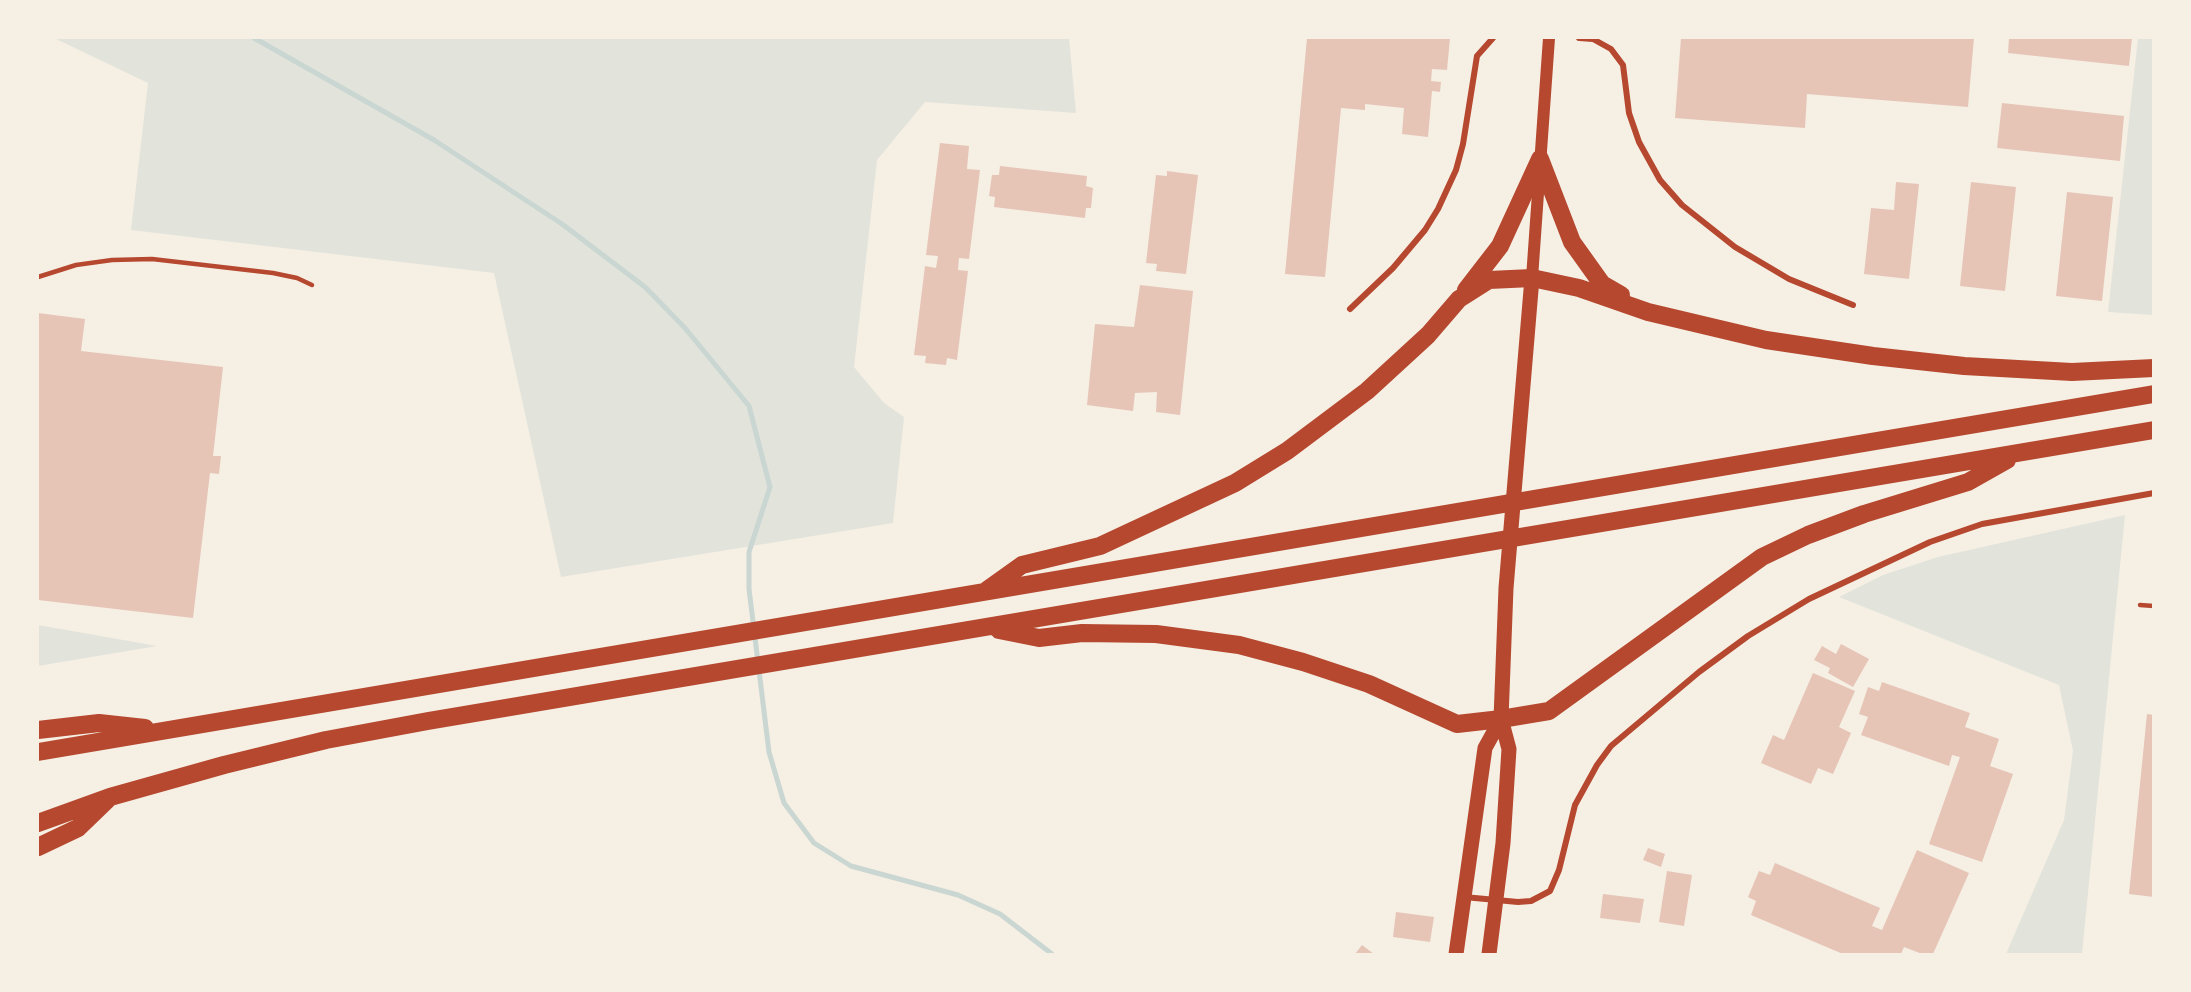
<!DOCTYPE html>
<html>
<head>
<meta charset="utf-8">
<style>
	body { margin:0 }
	#map { position:relative; width:2191px; height:992px; overflow:hidden; background:#f6efe4; font-family:"Asap Condensed",sans-serif }
	canvas { display:block }
	.frame { position:absolute; inset:0; border:39px solid #f6efe4; pointer-events:none }
</style>
</head>
<body>
<div id="map">
<canvas width="2191" height="992"></canvas>
<div class="frame"></div>
</div>
<script>
const g = document.querySelector('canvas').getContext('2d');
g.lineJoin = 'round';
function paint(path, color) {
  g.fillStyle = color;
  g.fill(path, 'evenodd');
}
function toPath(rows) {
  const path = new Path2D();
  for (const r of rows) {
    path.moveTo(r[0], r[1]);
    for (let i = 2; i < r.length; i += 2) path.lineTo(r[i], r[i + 1]);
  }
  return path;
}
function strokePath(path, color, width, dash) {
  g.strokeStyle = color;
  g.lineWidth = width;
  g.lineCap = dash ? 'butt' : 'round';
  g.setLineDash(dash || []);
  g.stroke(path);
}
paint(toPath([
	[54,38,1069,38,1076,113,925,102,877,160,854,367,884,403,904,417,893,523,561,577,494,273,131,230,148,83],
	[2138,38,2153,38,2153,315,2108,312],
	[2125,515,2082,954,2006,954,2064,820,2073,751,2059,685,1839,597,1883,575,1938,557],
	[38,625,157,646,38,666]
]), '#e2e4dc');
strokePath(toPath([
	[254,38,434,140,562,224,645,287,685,328,749,406,770,487,749,552,749,589,769,752,784,803,814,843,851,866,958,895,1000,914,1052,954]
]), '#c9d6d2', 5);
paint(toPath([
	[1307,38,1450,38,1447,70,1432,69,1431,81,1441,82,1440,92,1432,91,1428,137,1402,134,1404,108,1365,104,1365,110,1341,108,1325,277,1285,274],
	[1681,38,1974,38,1968,107,1807,94,1805,128,1675,118],
	[2009,38,2132,38,2129,66,2008,53],
	[2002,103,2124,116,2120,161,1997,148],
	[940,143,969,146,967,169,980,170,969,259,959,258,958,270,968,271,957,360,947,358,946,365,925,363,926,356,914,355,925,266,936,268,938,256,926,255],
	[1000,166,1087,176,1086,186,1093,188,1091,208,1086,208,1085,218,994,207,995,197,989,196,992,175,999,175],
	[1167,171,1198,175,1186,274,1156,271,1157,264,1146,263,1156,175,1167,176],
	[1896,182,1919,184,1909,279,1864,274,1871,208,1894,210],
	[1971,182,2016,187,2005,291,1960,286],
	[2067,192,2113,197,2102,301,2056,296],
	[1140,285,1193,291,1180,415,1156,412,1157,392,1135,393,1133,411,1087,405,1095,324,1134,327],
	[38,313,85,319,81,351,223,367,213,456,221,456,219,474,210,473,193,618,38,600],
	[1841,644,1869,659,1853,687,1828,673,1830,668,1814,660,1822,646,1836,654],
	[1813,673,1855,691,1839,727,1851,733,1833,774,1818,768,1811,784,1761,763,1773,735,1784,740],
	[1882,682,1970,713,1965,727,1999,739,1990,766,2013,774,1982,862,1929,844,1960,757,1952,755,1949,766,1861,735,1868,717,1859,714,1868,687,1879,691],
	[2147,714,2154,715,2154,897,2129,894],
	[1648,848,1665,854,1661,867,1643,860],
	[1917,850,1969,873,1933,954,1922,954,1904,947,1901,954,1843,954,1751,915,1756,901,1748,897,1759,871,1770,875,1775,863,1880,908,1872,926,1882,930],
	[1667,871,1692,875,1684,926,1659,922],
	[1603,894,1644,899,1640,923,1600,918],
	[1396,912,1434,917,1430,942,1393,937],
	[1362,945,1374,954,1355,954]
]), '#e6c5b7');
strokePath(toPath([
	[38,277,76,265,112,260,152,259,273,273,297,278,312,285],
	[2140,605,2154,606]
]), '#b5482f', 4.5);
strokePath(toPath([
	[1579,38,1593,39,1611,49,1623,65,1629,113,1639,142,1660,180,1682,205,1735,247,1789,279,1853,305],
	[1350,309,1393,268,1425,230,1438,209,1456,170,1463,144,1477,56,1493,38],
	[1464,897,1518,902,1531,901,1550,891,1559,870,1575,805,1597,765,1611,746,1699,672,1748,636,1809,599,1930,542,1982,524,2154,493]
]), '#b5482f', 6);
strokePath(toPath([
	[1532,278,1549,38]
]), '#b5482f', 12);
strokePath(toPath([
	[1456,954,1485,748,1501,719],
	[1489,954,1503,843,1509,749,1501,719,1506,588,1532,278]
]), '#b5482f', 15);
strokePath(toPath([
	[1540,159,1572,242,1602,284,1621,295],
	[1466,290,1500,246,1540,159],
	[987,590,1022,565,1100,546,1235,483,1287,451,1367,391,1428,335,1459,299,1489,280,1532,278,1579,288,1648,312,1766,340,1873,356,1964,366,2072,372,2154,368],
	[999,630,1039,638,1082,633,1156,634,1239,645,1303,662,1369,684,1457,724,1501,719,1549,711,1762,557,1808,535,1864,514,1968,482,2007,460],
	[38,730,99,723,145,728],
	[38,752,2154,394],
	[38,823,110,797,224,765,326,740,428,721,2154,430],
	[38,847,78,828,107,800]
]), '#b5482f', 18);
</script>
</body>
</html>
